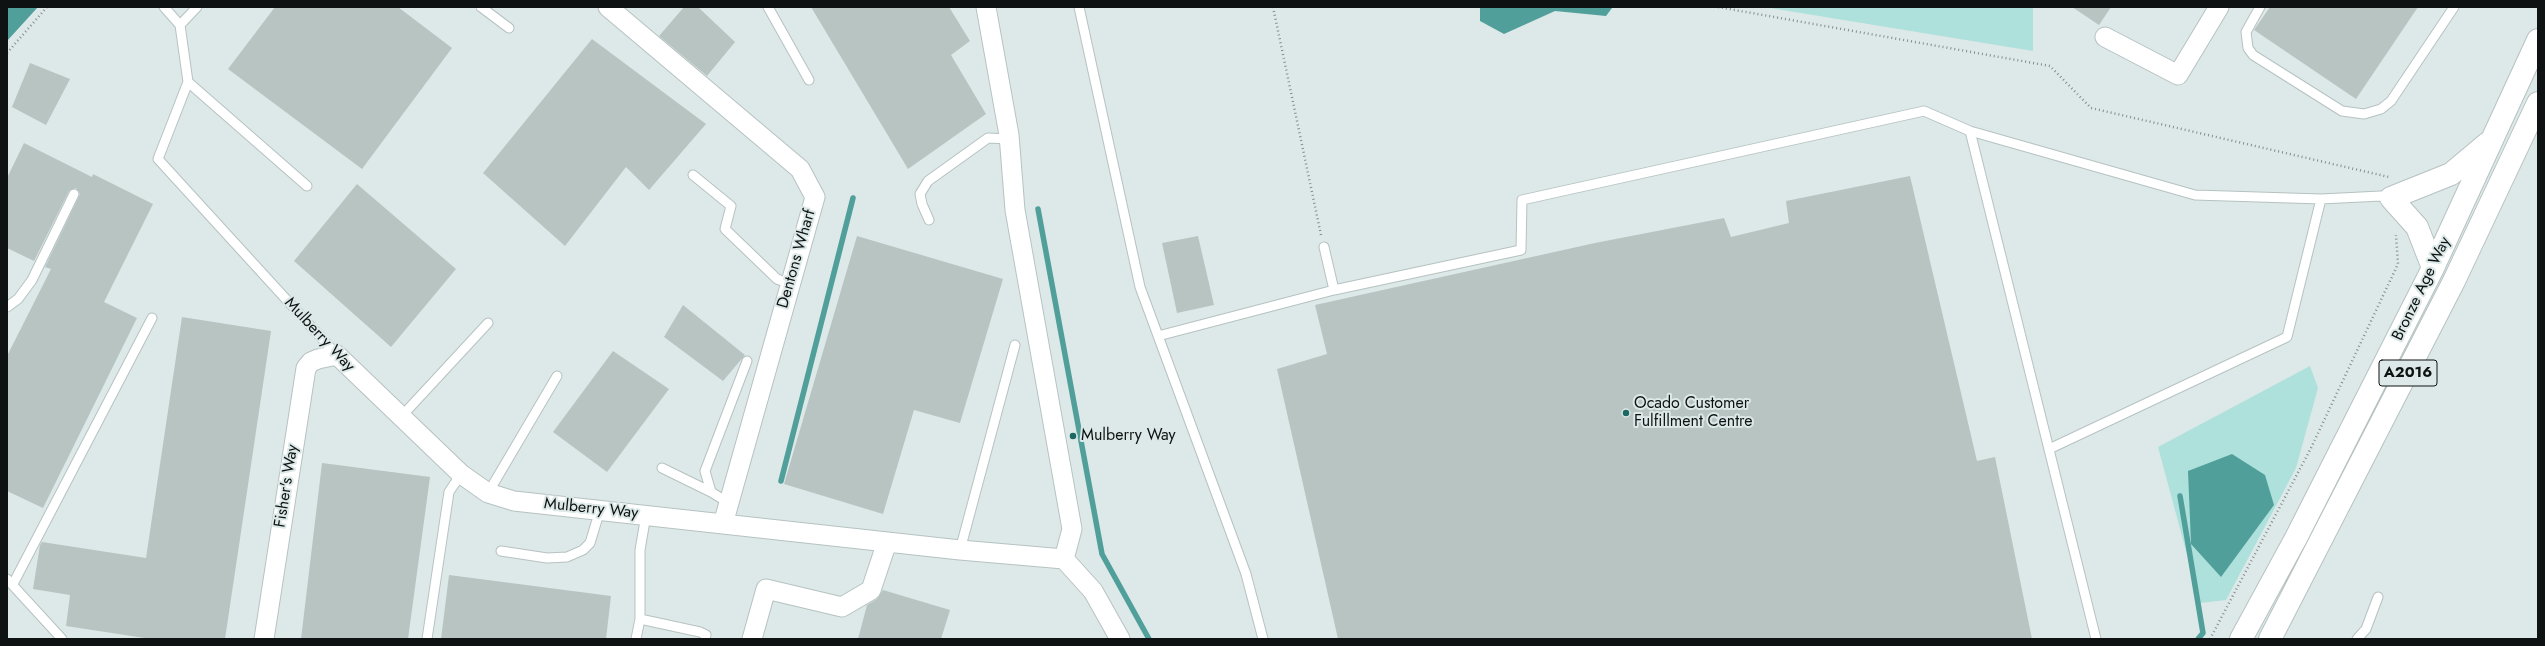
<!DOCTYPE html>
<html>
<head>
<meta charset="utf-8">
<style>
	body { margin:0 }
	#map { position:relative; width:2545px; height:646px; overflow:hidden; background:#dde9e8; font-family:Jost,sans-serif }
	canvas { display:block }
	.frame { position:absolute; inset:0; border:8px solid #0e1212; pointer-events:none }
</style>
</head>
<body>
<div id="map">
<canvas width="2545" height="646"></canvas>
<div class="frame"></div>
</div>
<script>
const g = document.querySelector('canvas').getContext('2d');
g.lineJoin = 'round';
function paint(path, color) {
  g.fillStyle = color;
  g.fill(path, 'evenodd');
}
function toPath(rows) {
  const path = new Path2D();
  for (const r of rows) {
    path.moveTo(r[0], r[1]);
    for (let i = 2; i < r.length; i += 2) path.lineTo(r[i], r[i + 1]);
  }
  return path;
}
function strokePath(path, color, width, dash) {
  g.strokeStyle = color;
  g.lineWidth = width;
  g.lineCap = dash ? 'butt' : 'round';
  g.setLineDash(dash || []);
  g.stroke(path);
}
function drawText(font, color, halo, rows, align = 'center') {
  g.font = font + ' Jost,sans-serif';
  g.lineWidth = 4;
  g.setLineDash([]);
  g.textBaseline = 'middle';
  g.strokeStyle = halo;
  g.fillStyle = color;
  for (const [text, x, y, turn = 0] of rows) {
    g.save();
    g.translate(x, y);
    g.rotate((+turn || 0) * Math.PI / 180);
    g.textAlign = isNaN(turn) ? turn : align;
    if (halo) g.strokeText(text, 0, 0);
    g.fillText(text, 0, 0);
    g.restore();
  }
}
paint(toPath([
	[1764,7,2033,7,2033,51],
	[2310,366,2318,388,2296,468,2226,600,2200,603,2158,447]
]), '#aee0dc');
paint(toPath([
	[7,7,38,7,7,41],
	[1480,7,1610,7,1612,8,1606,16,1555,11,1504,34,1480,21],
	[2232,454,2265,475,2274,505,2221,577,2191,544,2188,471]
]), '#519f9a');
strokePath(toPath([
	[1038,209,1102,554,1149,639],
	[781,481,853,198],
	[2180,496,2203,633,2198,639]
]), '#519f9a', 5.5);
paint(toPath([
	[275,7,398,7,452,48,362,169,228,69],
	[684,7,698,7,735,42,707,76,659,36],
	[811,7,949,7,970,41,951,55,986,114,908,169],
	[2072,7,2111,7,2099,25],
	[2270,7,2418,7,2356,99,2254,30],
	[592,39,706,124,649,190,626,167,565,246,483,173],
	[30,63,70,79,46,125,12,107],
	[24,143,92,177,93,174,153,204,104,302,137,318,43,508,7,491,7,356,51,269,45,267,80,194,76,188,69,191,34,261,7,248,7,178],
	[1910,176,1977,461,1995,457,2032,639,1338,639,1277,369,1327,354,1315,305,1595,243,1724,218,1731,237,1789,223,1786,201],
	[357,184,456,269,391,347,294,261],
	[857,236,1003,279,960,423,914,410,883,514,784,484],
	[1198,236,1214,305,1177,313,1162,243],
	[683,305,745,355,723,381,664,337],
	[182,317,271,331,225,639,151,639,66,626,70,595,33,589,40,545,42,542,146,558],
	[613,351,669,389,607,472,553,432],
	[322,463,430,477,408,639,301,639],
	[449,575,611,596,606,639,441,639],
	[883,590,950,610,941,639,858,639,867,605,877,599]
]), '#b7c4c2');
const service = toPath([
	[164,7,180,25],
	[481,7,509,28],
	[768,7,809,80],
	[1079,7,1140,287,1246,574,1263,639],
	[2260,7,2246,32,2248,48,2253,55,2342,111,2364,114,2381,109,2391,101,2454,7],
	[188,82,180,25,197,7],
	[1970,131,2195,195,2321,199,2381,196,2391,198],
	[693,175,731,206,725,229,777,279,790,284],
	[307,186,188,82,158,159,337,355],
	[929,220,922,204,920,194,928,181,988,138,1009,139],
	[1334,290,1521,250,1522,200,1924,111,1970,131,2096,639],
	[7,307,18,299,32,280,74,194],
	[1158,336,1334,290,1324,247],
	[400,418,488,323],
	[2049,449,2287,337,2321,199],
	[662,468,711,492],
	[488,493,557,376],
	[729,503,711,492,705,471,747,361],
	[960,550,1015,345],
	[501,551,547,558,567,557,583,550,590,543,600,510],
	[7,579,62,639],
	[13,584,152,318],
	[640,619,700,632,706,635,705,639],
	[427,639,449,492,461,474],
	[636,639,640,619,640,550,646,515],
	[2357,639,2366,629,2378,597]
]);
const minor = toPath([
	[608,7,800,169,815,197,723,524],
	[986,7,1009,135,1015,210,1072,529,1064,559],
	[2105,37,2178,75,2219,7],
	[264,639,306,368,311,362,318,359,337,355,461,474,488,493,514,501,960,550,1064,559,1093,591,1120,639],
	[752,639,766,589,842,607,871,590,887,542]
]);
const primary = toPath([
	[2433,268,2417,227,2391,198,2451,174,2488,143],
	[2241,639,2296,538,2433,268,2538,40],
	[2270,639,2454,281,2538,103]
]);
strokePath(service, '#b6c2c1', 11);
strokePath(minor, '#b6c2c1', 21);
strokePath(primary, '#b6c2c1', 24);
strokePath(toPath([
	[1273,7,1321,235],
	[1718,7,2050,66,2091,108,2389,177],
	[7,53,47,7],
	[2210,639,2311,448,2398,264,2396,235]
]), '#858d8d', 2.5, [1, 3]);
strokePath(service, '#fff', 9);
strokePath(minor, '#fff', 19);
strokePath(primary, '#fff', 22);
for (const [x, y, r, color] of [
	[1626,413,4,"#1c6864"],
	[1073,436,4,"#1c6864"]
]) {
  const dot = new Path2D();
  dot.arc(x, y, r, 0, 2 * Math.PI);
  g.fillStyle = color;
  g.fill(dot);
  strokePath(dot, '#dde9e8', 1.5);
}
for (const [x, y, w] of [
	[2408,373,58]
]) {
  const box = new Path2D();
  box.roundRect(x - w / 2, y - 13, w, 26, 3);
  g.fillStyle = '#dde9e8';
  g.fill(box);
  strokePath(box, '#0e1212', 1);
}
drawText('bold 15px', '#0e1212', null, [
	["A2016",2408,373]
]);
drawText('16px', '#0e1212', '#dde9e8', [
	["Dentons Wharf",797,259,-74],
	["Bronze Age Way",2422,289,-64],
	["Mulberry Way",319,335,47],
	["Fisher's Way",287,486,-81],
	["Mulberry Way",591,509,6]
]);
drawText('16px', '#0e1212', '#dde9e8', [
	["Ocado Customer",1634,404],
	["Fulfillment Centre",1634,422],
	["Mulberry Way",1081,436]
], 'left');
</script>
</body>
</html>
